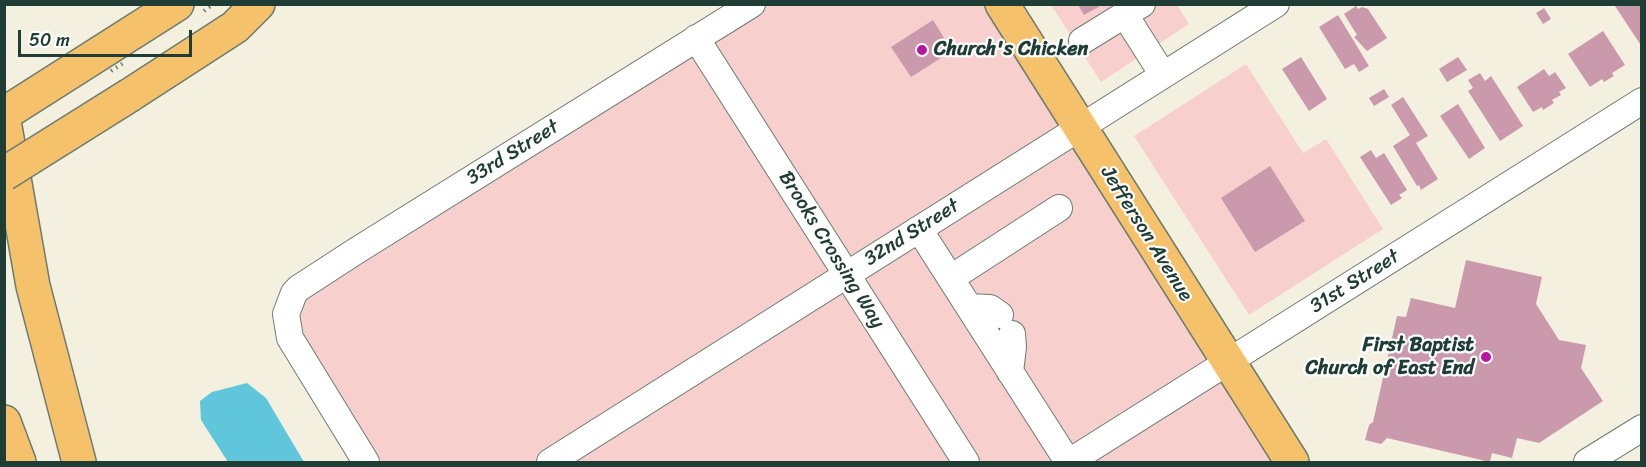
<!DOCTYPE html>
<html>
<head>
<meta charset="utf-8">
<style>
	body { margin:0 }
	#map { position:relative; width:1646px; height:467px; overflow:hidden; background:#f4f0e0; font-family:Sriracha,sans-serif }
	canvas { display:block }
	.frame { position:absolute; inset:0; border:6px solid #1f3d34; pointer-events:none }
	.scale { position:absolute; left:18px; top:30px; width:174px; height:27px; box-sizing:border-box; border:3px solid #1f3d34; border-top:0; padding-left:8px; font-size:18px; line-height:21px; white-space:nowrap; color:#1f3d34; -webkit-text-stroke:4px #fff; paint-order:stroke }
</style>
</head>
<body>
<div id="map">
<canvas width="1646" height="467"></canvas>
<div class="frame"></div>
<div class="scale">50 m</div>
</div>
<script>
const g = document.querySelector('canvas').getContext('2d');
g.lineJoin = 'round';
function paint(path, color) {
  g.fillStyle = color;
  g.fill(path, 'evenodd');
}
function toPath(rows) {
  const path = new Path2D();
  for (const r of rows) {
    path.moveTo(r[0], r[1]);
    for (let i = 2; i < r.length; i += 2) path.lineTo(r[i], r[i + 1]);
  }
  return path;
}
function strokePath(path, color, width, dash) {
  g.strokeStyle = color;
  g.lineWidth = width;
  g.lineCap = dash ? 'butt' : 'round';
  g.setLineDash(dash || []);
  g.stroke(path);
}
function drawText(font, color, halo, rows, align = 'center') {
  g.font = font + ' Sriracha,sans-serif';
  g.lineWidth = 4.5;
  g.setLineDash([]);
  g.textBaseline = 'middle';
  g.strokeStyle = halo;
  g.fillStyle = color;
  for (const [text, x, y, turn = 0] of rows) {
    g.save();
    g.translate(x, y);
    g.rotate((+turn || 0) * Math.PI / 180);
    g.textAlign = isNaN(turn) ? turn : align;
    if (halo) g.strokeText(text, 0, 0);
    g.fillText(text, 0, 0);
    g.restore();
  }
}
paint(toPath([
	[756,5,1002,5,1292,462,367,462,286,316,290,302],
	[1051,5,1177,5,1189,24,1101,82],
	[1246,64,1303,153,1326,139,1383,229,1249,315,1134,136]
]), '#f7d0ce');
paint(toPath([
	[247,383,266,398,304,462,228,462,201,420,200,401,212,392]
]), '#5fc6dc');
paint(toPath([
	[1618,4,1642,4,1642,47,1615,6],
	[1078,5,1102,5,1084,15],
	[1356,6,1358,9,1362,7,1368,9,1387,38,1367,51,1354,37,1357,35,1344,14],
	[1544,8,1551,19,1543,24,1536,13],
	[1338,15,1369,66,1359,72,1354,64,1345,69,1319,27],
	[933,20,952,51,911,77,891,47],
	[1603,31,1625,65,1612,73,1614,76,1604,82,1602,79,1590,87,1568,54],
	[1301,57,1327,99,1309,111,1282,69],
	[1458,57,1467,70,1447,82,1439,69],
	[1544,69,1549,76,1555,72,1566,88,1559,92,1561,95,1552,100,1554,103,1543,110,1542,107,1533,112,1517,87],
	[1480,73,1485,81,1491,76,1523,126,1500,141,1468,91,1473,88,1468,80],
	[1384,89,1389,97,1374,106,1369,98],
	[1403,97,1428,136,1416,143,1438,179,1421,190,1419,185,1417,186,1393,146,1410,135,1391,105],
	[1458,104,1485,148,1469,159,1440,116],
	[1371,150,1376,158,1384,153,1407,190,1399,195,1402,198,1391,205,1360,157],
	[1270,166,1305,221,1255,252,1221,198],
	[1466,260,1542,277,1536,304,1559,340,1586,345,1581,368,1603,401,1539,443,1517,438,1512,458,1492,453,1490,462,1387,438,1381,444,1365,440,1369,425,1373,422,1397,316,1406,317,1411,298,1455,308]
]), '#ca99ac');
const minor = toPath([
	[1125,15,1163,75],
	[696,38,966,462],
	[1082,41,1142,4],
	[919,229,1068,462],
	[951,278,1059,208],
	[969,307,990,308,1000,315],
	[1010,372,1013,347,1012,334],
	[366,462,290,338,286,314,294,293,299,288,356,251,752,4],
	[550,462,1276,4],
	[1069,462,1642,101],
	[1587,462,1642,428]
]);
const major = toPath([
	[1002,4,1292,462],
	[130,95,235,27,258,4]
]);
const highway = toPath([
	[4,114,177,4],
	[4,121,33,286,79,462],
	[4,422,19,462]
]);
strokePath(minor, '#6a7c70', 28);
strokePath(major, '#6a7c70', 36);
strokePath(highway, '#6a7c70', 36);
strokePath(toPath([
	[204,11,213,4]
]), '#6a7c70', 4, [1.5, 4.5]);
strokePath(minor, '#fff', 26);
strokePath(major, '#f5c16b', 33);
strokePath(highway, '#f5c16b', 33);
const majorBridge = toPath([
	[4,174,130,95]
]);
strokePath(majorBridge, '#6a7c70', 36, []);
strokePath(toPath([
	[111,71,125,62]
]), '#6a7c70', 4, [1.5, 4.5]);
strokePath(majorBridge, '#f5c16b', 33);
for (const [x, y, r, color] of [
	[922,50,6,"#b5179e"],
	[1486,357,6,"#b5179e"]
]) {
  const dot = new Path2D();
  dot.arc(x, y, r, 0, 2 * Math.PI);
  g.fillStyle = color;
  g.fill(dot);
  strokePath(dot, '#fff', 2);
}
drawText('bold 20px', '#1f3d34', '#fff', [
	["Church's Chicken",934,50],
	["First Baptist",1474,346,"right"],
	["Church of East End",1474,369,"right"]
], 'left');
drawText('20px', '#1f3d34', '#fff', [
	["33rd Street",513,153,-32],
	["32nd Street",912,233,-32],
	["Jefferson Avenue",1146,234,58],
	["Brooks Crossing Way",831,250,58],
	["31st Street",1355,282,-32]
]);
</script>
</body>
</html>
